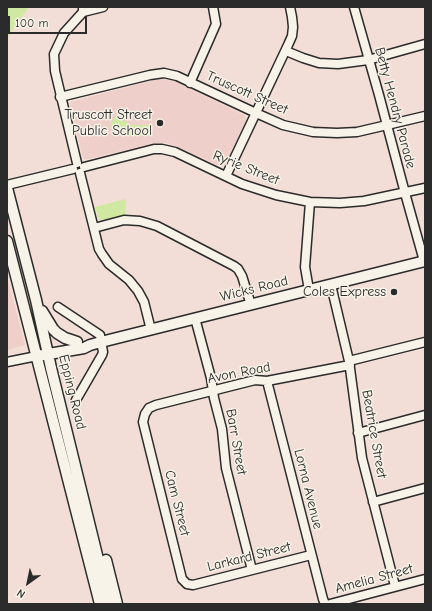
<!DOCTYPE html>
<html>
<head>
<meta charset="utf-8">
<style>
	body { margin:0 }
	#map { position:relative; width:432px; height:611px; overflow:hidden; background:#f2ded6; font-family:"Comic Neue",sans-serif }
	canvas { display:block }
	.frame { position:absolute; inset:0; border:8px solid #2b2b2b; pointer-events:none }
	.north { position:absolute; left:8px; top:563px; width:40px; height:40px; -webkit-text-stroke:3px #f7f3e8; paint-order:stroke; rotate:213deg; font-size:11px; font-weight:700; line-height:16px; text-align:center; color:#2b2b2b }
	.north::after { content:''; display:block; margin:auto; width:14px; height:18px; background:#2b2b2b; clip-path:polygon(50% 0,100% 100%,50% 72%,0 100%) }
	.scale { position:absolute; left:8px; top:16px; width:79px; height:18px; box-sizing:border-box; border:2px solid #2b2b2b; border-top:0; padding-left:5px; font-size:12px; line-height:14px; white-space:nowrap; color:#2b2b2b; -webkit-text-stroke:3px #f7f3e8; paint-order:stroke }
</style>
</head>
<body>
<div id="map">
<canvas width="432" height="611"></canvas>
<div class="frame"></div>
<div class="north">N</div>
<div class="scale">100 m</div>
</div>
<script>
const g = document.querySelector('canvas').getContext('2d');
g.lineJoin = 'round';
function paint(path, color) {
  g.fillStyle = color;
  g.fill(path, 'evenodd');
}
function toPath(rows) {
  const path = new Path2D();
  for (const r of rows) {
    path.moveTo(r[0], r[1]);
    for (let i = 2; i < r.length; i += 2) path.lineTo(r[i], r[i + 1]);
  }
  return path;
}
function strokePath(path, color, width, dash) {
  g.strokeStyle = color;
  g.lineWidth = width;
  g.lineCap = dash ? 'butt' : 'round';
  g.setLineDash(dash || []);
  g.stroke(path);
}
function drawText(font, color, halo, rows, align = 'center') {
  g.font = font + ' "Comic Neue",sans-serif';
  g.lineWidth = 3;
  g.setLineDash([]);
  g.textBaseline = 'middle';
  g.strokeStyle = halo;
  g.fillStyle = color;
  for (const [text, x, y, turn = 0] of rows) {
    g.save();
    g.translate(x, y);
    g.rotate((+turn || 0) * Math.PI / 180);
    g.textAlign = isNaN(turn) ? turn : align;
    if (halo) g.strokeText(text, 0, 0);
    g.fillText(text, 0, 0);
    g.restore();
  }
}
paint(toPath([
	[161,79,174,81,244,115,246,120,225,165,220,166,178,147,167,143,155,143,88,159,84,159,83,157,70,104,71,102,154,80],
	[7,277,25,345,7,350]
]), '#efcfc9');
paint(toPath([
	[7,7,29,7,7,38],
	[114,117,129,123,126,133,110,128],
	[130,125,149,125,149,136,130,136],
	[126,199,125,215,103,220,99,219,95,207]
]), '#cfe9a0');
const minor = toPath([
	[354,7,379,95,405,193,424,261],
	[83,12,103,7],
	[286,51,303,58,319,63,338,64,368,60,425,44],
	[190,83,216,24,213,7],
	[60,97,150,75,164,73,177,76,256,113,283,125,313,132,337,133,357,132,387,125,425,116],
	[77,163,55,71,54,54,64,33,83,12,83,7],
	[84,167,154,149,162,149,175,152,242,184,276,195,310,202,340,203,364,201,425,188],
	[80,173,99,249,102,254,109,264,129,280,138,291,144,302,151,330],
	[226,176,288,45,292,36,293,27,292,17,290,7],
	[7,185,73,169],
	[94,228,124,220,140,221,157,226,234,266,238,269,242,276,251,305],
	[331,285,349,361,362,458,395,586],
	[309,290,305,267,310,202],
	[58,307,100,335,103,352,102,355,76,400],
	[195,318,211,378,214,398,222,429,226,468,252,570],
	[349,361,425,342],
	[7,362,37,356],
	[267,381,323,599,325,604],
	[358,433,425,415],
	[373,502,425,488],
	[311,555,193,585,187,584,182,579,143,422,145,414,149,408,156,405,255,380,267,381,350,365],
	[330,604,425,579]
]);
const major = toPath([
	[7,188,36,300,51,368,109,604],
	[7,241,100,604],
	[42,311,53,329,57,333,65,338,77,342],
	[37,356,84,348,90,345,101,342,425,261],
	[106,560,117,604]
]);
strokePath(minor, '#2b2b2b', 11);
strokePath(major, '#2b2b2b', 13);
strokePath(minor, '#f7f3e8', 8);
strokePath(major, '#f7f3e8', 10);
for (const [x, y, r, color] of [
	[160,123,4,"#2b2b2b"],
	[394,292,4,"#2b2b2b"]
]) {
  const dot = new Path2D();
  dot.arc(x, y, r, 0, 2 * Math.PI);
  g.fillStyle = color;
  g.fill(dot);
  strokePath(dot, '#f7f3e8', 1.5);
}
drawText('14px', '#2b2b2b', '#f7f3e8', [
	["Truscott Street",247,93,24],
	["Betty Hendry Parade",395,108,75],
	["Ryrie Street",246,168,22],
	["Wicks Road",254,289,-14],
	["Avon Road",239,373,-11],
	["Epping Road",72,392,76],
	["Beatrice Street",374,434,80],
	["Barr Street",236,442,80],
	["Lorna Avenue",308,489,76],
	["Cam Street",177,503,76],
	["Larkard Street",249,557,-14],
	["Amelia Street",374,579,-15]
]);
drawText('14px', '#2b2b2b', '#f7f3e8', [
	["Truscott Street",152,115],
	["Public School",152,131],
	["Coles Express",386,292]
], 'right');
</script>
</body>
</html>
